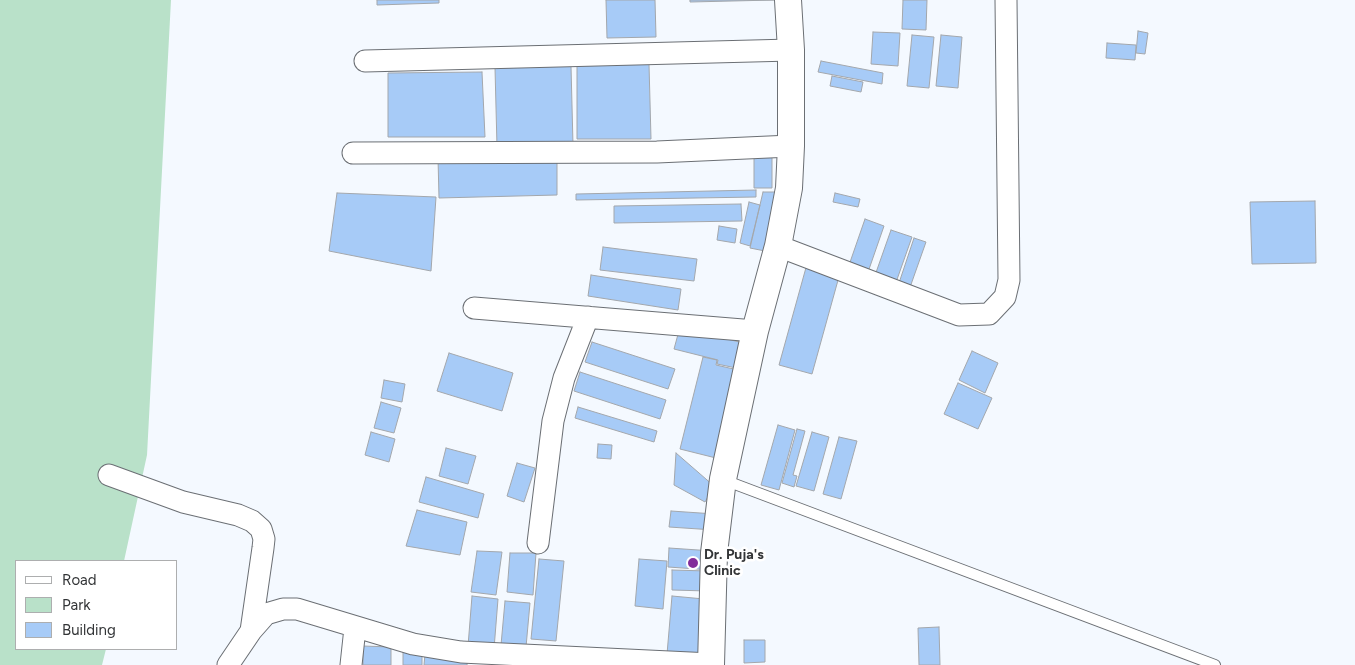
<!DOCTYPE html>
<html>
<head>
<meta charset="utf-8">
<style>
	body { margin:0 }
	#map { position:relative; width:1355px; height:665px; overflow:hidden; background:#f4f9ff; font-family:Figtree,sans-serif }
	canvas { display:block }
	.legend { position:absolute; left:15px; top:560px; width:162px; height:90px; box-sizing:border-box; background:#fff; border:1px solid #adaeaf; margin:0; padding:6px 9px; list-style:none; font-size:15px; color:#333537 }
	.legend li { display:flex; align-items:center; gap:10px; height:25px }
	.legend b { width:25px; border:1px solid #adaeaf }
</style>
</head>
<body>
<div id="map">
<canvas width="1355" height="665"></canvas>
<ul class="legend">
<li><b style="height:6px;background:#fff"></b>Road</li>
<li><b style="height:14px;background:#b9e1c9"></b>Park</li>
<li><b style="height:14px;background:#a7cbf7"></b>Building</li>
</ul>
</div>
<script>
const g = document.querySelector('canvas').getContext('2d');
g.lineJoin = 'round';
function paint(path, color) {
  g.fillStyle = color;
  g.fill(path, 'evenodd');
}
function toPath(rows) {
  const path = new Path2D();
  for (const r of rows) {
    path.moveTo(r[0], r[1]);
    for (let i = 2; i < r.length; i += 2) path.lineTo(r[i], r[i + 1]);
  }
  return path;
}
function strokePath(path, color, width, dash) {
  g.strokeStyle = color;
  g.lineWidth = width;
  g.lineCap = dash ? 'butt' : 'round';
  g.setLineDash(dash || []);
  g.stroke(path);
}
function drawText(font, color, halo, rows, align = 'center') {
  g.font = font + ' Figtree,sans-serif';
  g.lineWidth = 5;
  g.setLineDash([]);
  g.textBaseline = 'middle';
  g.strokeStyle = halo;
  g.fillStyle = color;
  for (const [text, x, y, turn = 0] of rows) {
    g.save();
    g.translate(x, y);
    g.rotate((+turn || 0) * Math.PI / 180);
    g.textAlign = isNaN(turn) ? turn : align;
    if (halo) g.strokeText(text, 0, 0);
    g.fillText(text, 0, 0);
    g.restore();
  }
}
paint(toPath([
	[0,0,171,0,147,455,124,561,16,561,16,649,106,649,102,665,0,665]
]), '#b9e1c9');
const building = toPath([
	[377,0,439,0,439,3,377,5,377,0],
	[606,0,655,0,656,37,607,38,606,0],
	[690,0,774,0,690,2,690,0],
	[903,0,927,0,926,30,902,29,903,0],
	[1138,31,1148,33,1145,54,1136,53,1138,31],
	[873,32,900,33,898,66,871,64,873,32],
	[912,35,934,37,929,88,907,86,912,35],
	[941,35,962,37,958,88,936,86,941,35],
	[1107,43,1136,45,1135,60,1106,58,1107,43],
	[821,61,883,73,882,84,818,72,821,61],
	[649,64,651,139,577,139,577,65,649,64],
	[571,66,573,145,497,147,495,68,571,66],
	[482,72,485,137,388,137,388,73,482,72],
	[832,76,863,82,861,92,830,86,832,76],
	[754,153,772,153,772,188,754,188,754,153],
	[557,156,557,195,439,198,438,158,557,156],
	[756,190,756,197,576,200,576,194,756,190],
	[763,192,779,192,765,251,750,248,763,192],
	[337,193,436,197,431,271,329,251,337,193],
	[835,193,860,199,858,207,833,202,835,193],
	[1315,201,1316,263,1252,264,1250,202,1315,201],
	[749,202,760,205,750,246,740,243,749,202],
	[741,204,742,221,614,223,614,206,741,204],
	[865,219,884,226,867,275,848,268,865,219],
	[719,226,737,229,735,243,717,240,719,226],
	[891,230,912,237,894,288,873,281,891,230],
	[914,238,926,242,908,293,897,289,914,238],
	[603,247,697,259,694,281,600,270,603,247],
	[807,264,840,273,812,374,779,365,807,264],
	[591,275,681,289,678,310,588,296,591,275],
	[680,327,747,344,741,369,717,364,718,360,674,349,680,327],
	[592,342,675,369,668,389,585,362,592,342],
	[972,351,998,363,985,393,959,380,972,351],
	[449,353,513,373,502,411,437,391,449,353],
	[703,357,717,360,716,365,738,370,716,458,680,449,703,357],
	[580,372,666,400,660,419,574,391,580,372],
	[384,380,405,384,402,402,381,398,384,380],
	[958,383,992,398,978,429,944,414,958,383],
	[381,402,401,408,394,433,374,428,381,402],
	[578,407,657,431,654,442,575,418,578,407],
	[778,425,795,430,779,490,761,485,778,425],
	[797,429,805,431,793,475,797,476,794,487,782,483,797,429],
	[371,432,395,439,389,462,365,455,371,432],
	[812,432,829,437,814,491,796,486,812,432],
	[839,437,857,441,841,499,823,494,839,437],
	[598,444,612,445,611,459,597,458,598,444],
	[446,448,476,456,468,484,439,476,446,448],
	[676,453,714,486,705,502,674,485,676,453],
	[517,463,535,468,524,502,507,496,517,463],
	[426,477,484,494,478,518,419,502,426,477],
	[417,510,467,522,460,555,406,546,417,510],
	[671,511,715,514,714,530,669,527,671,511],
	[669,548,713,551,711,570,668,567,669,548],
	[477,551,502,552,496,595,471,592,477,551],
	[510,553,536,553,533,595,507,592,510,553],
	[539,559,564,561,556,641,531,639,539,559],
	[639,559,667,561,663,609,635,606,639,559],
	[672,570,708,571,707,591,672,590,672,570],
	[472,596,498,599,494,649,468,646,472,596],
	[672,596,704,599,699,657,667,654,672,596],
	[505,601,530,603,526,647,501,645,505,601],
	[939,627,940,665,919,665,918,628,939,627],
	[744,640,765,640,765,662,744,663,744,640],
	[363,646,391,647,391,665,363,665,363,646],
	[403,652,422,653,422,665,403,665,403,652],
	[425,654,468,658,467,665,424,665,425,654]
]);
paint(building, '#a7cbf7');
strokePath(building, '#a3a7ac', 1);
const service = toPath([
	[724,480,1215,665]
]);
const minor = toPath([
	[365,61,791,50],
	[353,153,657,152,791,146],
	[778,246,959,315,989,314,1005,297,1009,280,1006,0],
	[474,308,755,331],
	[109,475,183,502,238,515,252,521,261,529,264,539,263,548,251,631],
	[538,543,553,421,564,378,588,317],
	[228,665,251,631,266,614,283,609,297,609,413,644,461,652,711,664],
	[351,665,355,628]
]);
const tertiary = toPath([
	[711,665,714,553,723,479,755,331,778,246,789,188,791,146,791,50,788,0]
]);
strokePath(service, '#6b6f74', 12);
strokePath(minor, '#6b6f74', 23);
strokePath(tertiary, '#6b6f74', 28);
strokePath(service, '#fff', 10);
strokePath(minor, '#fff', 21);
strokePath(tertiary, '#fff', 26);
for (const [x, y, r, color] of [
	[693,563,6,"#822c9a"]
]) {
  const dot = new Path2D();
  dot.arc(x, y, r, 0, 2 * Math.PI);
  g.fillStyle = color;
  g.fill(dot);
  strokePath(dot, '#fff', 2);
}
drawText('bold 14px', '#333537', '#fff', [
	["Dr. Puja's",704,555],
	["Clinic",704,571]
], 'left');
</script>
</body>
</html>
